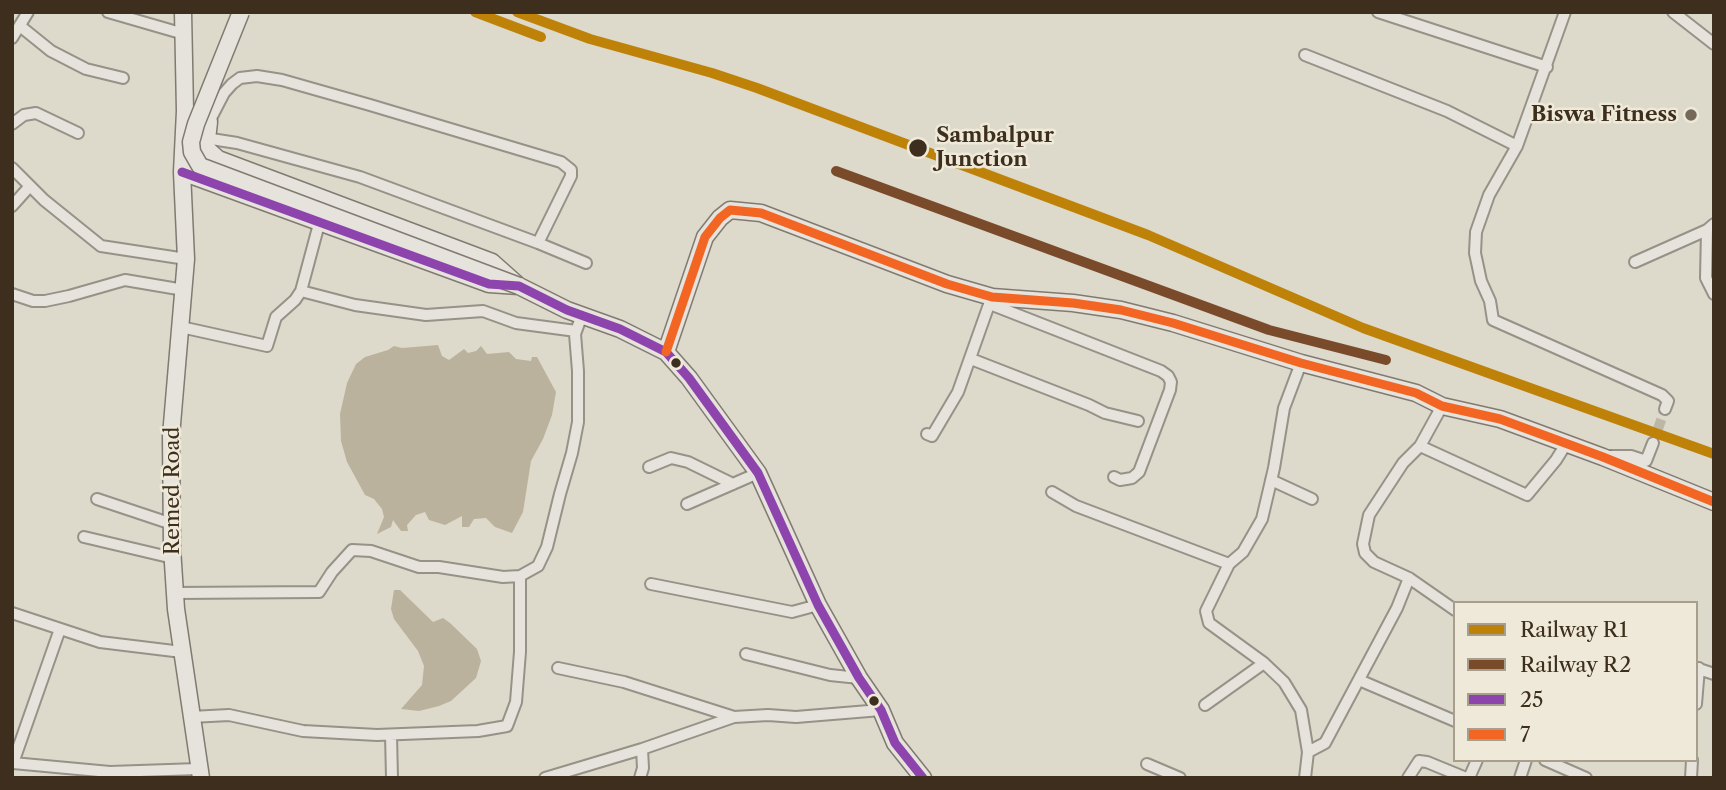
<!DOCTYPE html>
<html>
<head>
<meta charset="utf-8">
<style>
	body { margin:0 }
	#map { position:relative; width:1726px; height:790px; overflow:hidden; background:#ddd9cb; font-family:"Libre Caslon Text",serif }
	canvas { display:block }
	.frame { position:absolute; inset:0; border:14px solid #3d2e1d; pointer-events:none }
	.legend { position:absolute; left:1453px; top:601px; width:245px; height:161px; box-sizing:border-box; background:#eee9d8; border:2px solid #a79e8d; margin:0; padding:9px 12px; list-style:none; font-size:21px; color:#3d2e1d }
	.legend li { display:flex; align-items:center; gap:14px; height:35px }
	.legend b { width:35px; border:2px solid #a79e8d }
</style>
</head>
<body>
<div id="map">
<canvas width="1726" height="790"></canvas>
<div class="frame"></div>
<ul class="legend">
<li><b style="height:9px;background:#bf8209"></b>Railway R1</li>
<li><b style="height:9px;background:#7a4b2a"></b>Railway R2</li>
<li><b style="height:9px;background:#8e44ad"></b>25</li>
<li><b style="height:9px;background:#f26522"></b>7</li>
</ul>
</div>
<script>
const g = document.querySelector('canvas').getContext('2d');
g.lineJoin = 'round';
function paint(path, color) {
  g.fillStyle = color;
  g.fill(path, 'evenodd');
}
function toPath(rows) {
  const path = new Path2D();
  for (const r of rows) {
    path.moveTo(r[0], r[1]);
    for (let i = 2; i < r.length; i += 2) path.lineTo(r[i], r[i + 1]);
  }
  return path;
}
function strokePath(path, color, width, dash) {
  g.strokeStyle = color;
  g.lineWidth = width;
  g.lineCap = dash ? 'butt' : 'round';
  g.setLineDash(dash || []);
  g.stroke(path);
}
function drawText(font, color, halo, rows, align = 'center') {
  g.font = font + ' "Libre Caslon Text",serif';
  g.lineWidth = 5;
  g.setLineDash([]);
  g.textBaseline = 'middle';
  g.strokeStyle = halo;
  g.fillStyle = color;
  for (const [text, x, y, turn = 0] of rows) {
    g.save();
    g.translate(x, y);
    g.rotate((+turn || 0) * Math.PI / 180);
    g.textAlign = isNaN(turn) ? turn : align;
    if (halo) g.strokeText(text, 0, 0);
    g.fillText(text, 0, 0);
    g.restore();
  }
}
paint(toPath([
	[438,345,442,356,449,360,464,349,468,353,476,351,481,346,487,354,509,352,516,359,531,361,532,357,537,357,556,392,552,415,543,439,531,461,523,512,512,533,495,527,486,518,474,519,469,527,462,527,462,516,445,525,429,520,425,512,416,515,407,525,408,531,401,531,393,520,391,527,377,534,384,517,382,509,374,499,365,495,347,462,341,441,340,414,347,383,356,364,365,357,388,350,394,346,402,348],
	[394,590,400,590,433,622,443,618,450,623,477,649,481,661,476,678,451,701,439,706,419,711,401,709,422,685,424,666,418,651,394,619,391,609]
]), '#bbb29e');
strokePath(toPath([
	[1653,443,1665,409]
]), '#bdb7a8', 10, [10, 5]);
const street = toPath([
	[108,12,184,34],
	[1378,12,1547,67],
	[1565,12,1517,146,1489,195,1476,232,1475,253,1481,281,1490,301,1493,320,1662,395,1668,401,1665,409],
	[1673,12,1714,44],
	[20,26,51,51,86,69,123,78],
	[12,38,28,12],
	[1305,55,1447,111,1517,146],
	[12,124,24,115,36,113,78,133],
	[205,138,237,143,360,177,538,243,571,176,571,170,561,162,370,105,282,80,257,76,240,78,232,84,224,93,209,122],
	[12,168,44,200,101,246,186,259],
	[12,206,30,186],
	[1707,230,1706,278,1714,294],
	[538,243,586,263],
	[1635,262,1707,230,1714,224],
	[301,291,355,305,426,315,483,311,516,323,576,331],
	[12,294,33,301,45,301,69,296,125,280,184,290],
	[990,304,1161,371,1168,376,1171,382,1170,390,1139,472,1132,478,1120,480,1114,477],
	[181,327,267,346,276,317,295,300,301,291,319,224],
	[971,359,1089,405,1105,413,1138,421],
	[1301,363,1284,408,1274,468,1262,519,1243,552,1229,564,1206,611,1209,623,1264,663,1284,682,1301,710,1308,752,1305,778],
	[1442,406,1420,446,1403,463,1369,515,1363,544,1365,553,1374,562,1409,578,1455,610],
	[927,434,932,436,958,392,991,299],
	[1420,446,1527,495,1556,460,1566,444],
	[1609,456,1631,456,1646,461,1653,443],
	[649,467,671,458,688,462,733,484],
	[1271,480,1312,499],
	[1052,492,1076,506,1229,564],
	[97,499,172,524],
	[687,504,758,473],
	[84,537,173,558],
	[651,584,792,612,818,605],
	[175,593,319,592,332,572,352,550,371,551,419,567,439,567,503,577,520,576,538,566,547,547,560,494,572,453,578,422,578,371,575,334,582,315],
	[12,613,100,642,182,652],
	[60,629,13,763,110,772,198,769],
	[746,654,830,675,859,678],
	[558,668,624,682,734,717],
	[1696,668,1714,674],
	[1359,680,1455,721],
	[1696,704,1699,668],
	[1205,705,1264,663],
	[191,717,229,715,303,731,377,735,478,731,507,726,516,702,520,652,520,576],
	[391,735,392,778],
	[1308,752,1325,743,1397,608,1409,578],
	[1545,760,1586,778],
	[1147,764,1180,778],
	[545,778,642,749,734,717,768,715,796,717,881,710],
	[640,778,643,768,642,749],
	[1408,778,1419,761,1427,762,1466,778],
	[1469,778,1477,760],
	[1520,778,1526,760],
	[1691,778,1692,760]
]);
const secondary = toPath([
	[183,12,185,111,182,172,186,259,171,436,172,548,176,609,201,778],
	[187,112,209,122,206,148,218,159,492,262,519,286],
	[182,172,489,284,519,286,567,310,620,329,666,352,689,378,758,473,818,605,859,678,881,710,895,743,923,778],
	[666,352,705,237,720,218,730,210,761,213,947,284,992,297,1073,303,1121,310,1173,323,1301,363,1416,393,1442,406,1500,419,1603,457,1714,502]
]);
strokePath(street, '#969288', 14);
strokePath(secondary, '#807a71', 19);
strokePath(street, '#e6e3dc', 10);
strokePath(secondary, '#e6e3dc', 16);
const secondaryBridge = toPath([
	[241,12,196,124,191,142,192,152,200,166,519,286]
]);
strokePath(secondaryBridge, '#807a71', 19, []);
strokePath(secondaryBridge, '#e6e3dc', 16);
strokePath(toPath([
	[182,172,489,284,519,286,567,310,620,329,666,352,689,378,758,473,818,605,859,678,881,710,895,743,923,778]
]), '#8e44ad', 9);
strokePath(toPath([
	[666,352,705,237,720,218,730,210,761,213,947,284,992,297,1073,303,1121,310,1173,323,1301,363,1416,393,1442,406,1500,419,1603,457,1714,502]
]), '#f26522', 9);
strokePath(toPath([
	[475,12,541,37],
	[517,12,590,39,712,73,757,88,1148,235,1363,328,1714,454]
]), '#bf8209', 10);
strokePath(toPath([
	[836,171,1269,330,1386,360]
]), '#7a4b2a', 10);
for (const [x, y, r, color] of [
	[1691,115,7,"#756a5a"],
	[918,148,10,"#3d2e1d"],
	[676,363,6,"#3d2e1d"],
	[874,701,6,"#3d2e1d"]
]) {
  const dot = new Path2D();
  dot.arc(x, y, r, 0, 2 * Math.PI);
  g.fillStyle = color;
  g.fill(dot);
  strokePath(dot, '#eee9d8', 2.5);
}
drawText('bold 21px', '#3d2e1d', '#eee9d8', [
	["Biswa Fitness",1677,115]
], 'right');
drawText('bold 21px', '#3d2e1d', '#eee9d8', [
	["Sambalpur",936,136],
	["Junction",936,160]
], 'left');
drawText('21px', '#3d2e1d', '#eee9d8', [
	["Remed Road",173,491,-90]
]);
</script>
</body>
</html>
